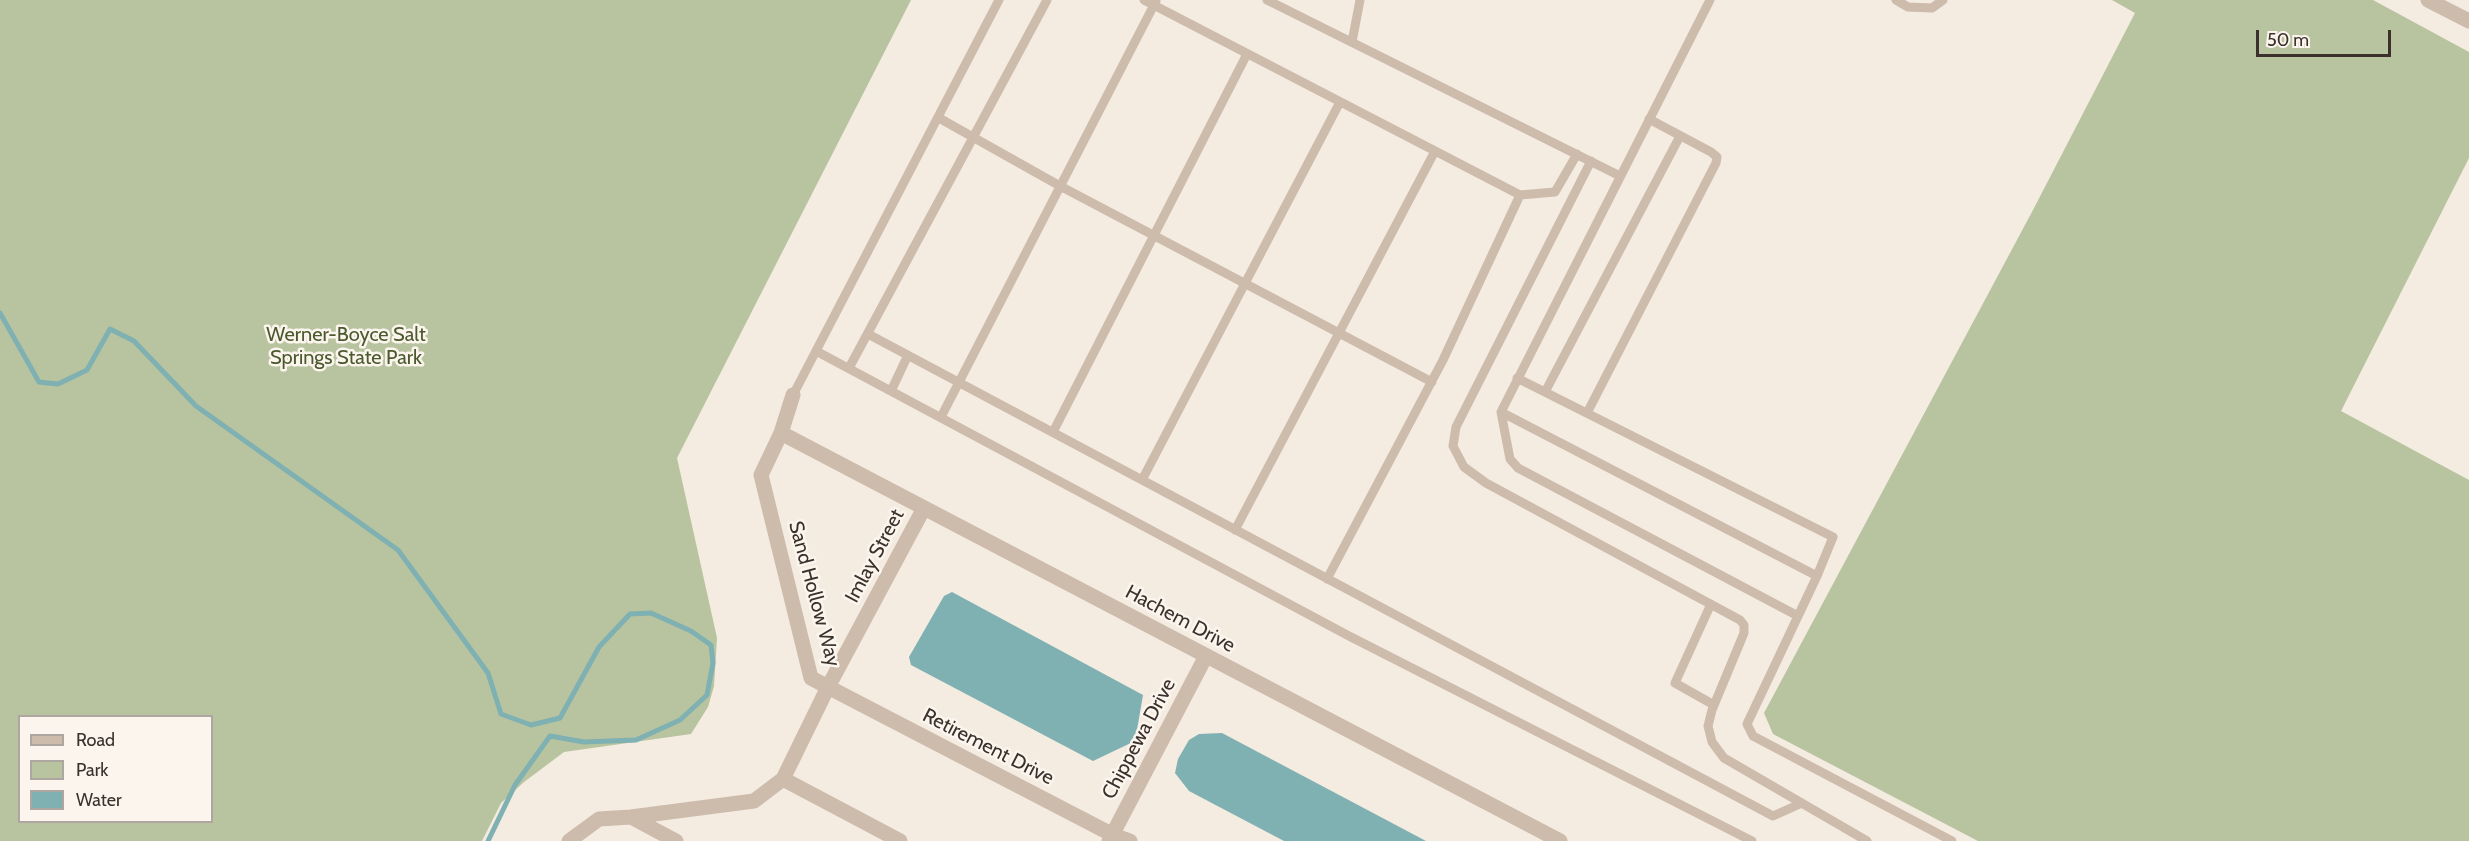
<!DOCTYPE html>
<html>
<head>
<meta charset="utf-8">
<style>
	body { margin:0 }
	#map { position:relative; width:2469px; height:841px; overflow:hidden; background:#f4ebe1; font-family:Cabin,sans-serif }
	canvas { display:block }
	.legend { position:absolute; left:18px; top:715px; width:195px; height:108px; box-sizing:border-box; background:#fbf5ee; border:2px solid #aea6a0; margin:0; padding:8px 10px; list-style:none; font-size:18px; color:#3b302b }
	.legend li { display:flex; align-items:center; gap:12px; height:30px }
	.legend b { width:30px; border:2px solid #aea6a0 }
	.scale { position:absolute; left:2256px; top:30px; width:135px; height:27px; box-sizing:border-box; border:3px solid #3b302b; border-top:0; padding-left:8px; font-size:18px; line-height:21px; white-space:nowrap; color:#3b302b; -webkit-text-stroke:4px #fbf5ee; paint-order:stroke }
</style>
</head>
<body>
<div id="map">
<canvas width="2469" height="841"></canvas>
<ul class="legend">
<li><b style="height:8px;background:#cdbbac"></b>Road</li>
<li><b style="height:16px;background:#b8c4a0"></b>Park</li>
<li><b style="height:16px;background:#7fb0b2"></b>Water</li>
</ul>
<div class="scale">50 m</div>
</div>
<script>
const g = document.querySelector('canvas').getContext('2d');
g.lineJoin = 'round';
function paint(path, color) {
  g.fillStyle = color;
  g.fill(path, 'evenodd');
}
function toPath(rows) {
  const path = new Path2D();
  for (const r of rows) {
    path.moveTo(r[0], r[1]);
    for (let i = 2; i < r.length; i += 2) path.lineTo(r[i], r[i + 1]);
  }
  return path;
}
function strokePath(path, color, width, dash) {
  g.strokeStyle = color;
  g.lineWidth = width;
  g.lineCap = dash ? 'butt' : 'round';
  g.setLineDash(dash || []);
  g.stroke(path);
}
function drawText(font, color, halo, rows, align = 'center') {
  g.font = font + ' Cabin,sans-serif';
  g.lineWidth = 5;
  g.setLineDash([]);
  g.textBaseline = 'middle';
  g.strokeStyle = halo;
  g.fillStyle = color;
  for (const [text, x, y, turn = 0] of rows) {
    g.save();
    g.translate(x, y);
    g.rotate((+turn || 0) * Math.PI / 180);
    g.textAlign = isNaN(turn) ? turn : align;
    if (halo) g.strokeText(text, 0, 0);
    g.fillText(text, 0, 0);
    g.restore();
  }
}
paint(toPath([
	[0,0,911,0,677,458,717,638,714,686,708,707,691,734,564,752,524,782,501,803,482,841,0,841],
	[20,716,212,716,212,822,20,822],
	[2112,0,2373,0,2469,52,2469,158,2341,411,2469,480,2469,841,1978,841,1773,734,1764,713,2033,210,2135,13]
]), '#b8c4a0');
paint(toPath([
	[952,592,1143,695,1135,741,1093,761,911,665,909,657,944,596],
	[1222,733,1426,841,1284,841,1189,791,1175,773,1178,759,1189,740,1199,734]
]), '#7fb0b2');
strokePath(toPath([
	[0,313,39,382,58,384,87,370,110,329,134,341,196,406,398,550,488,673,501,714,531,725,560,718,599,647,630,614,651,613,691,631,711,645,713,663,707,695,680,720,636,740,584,742,550,736,515,785,488,841]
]), '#7fb0b2', 5);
strokePath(toPath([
	[1144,0,1520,195,1555,192,1577,154],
	[1267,0,1620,176],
	[1710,0,1501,412,1817,576,1747,724,1753,736,1952,841],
	[1896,0,1908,7,1932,8,1943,0],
	[1352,42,1360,0],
	[939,118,1060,186,1432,382],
	[1591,161,1456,427,1453,446,1464,467,1486,483,1740,620,1744,625,1744,633,1712,710,1708,726,1712,742,1724,758,1867,841],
	[868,334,1773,816,1802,803],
	[816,351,1349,636,1752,841],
	[849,368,1047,0],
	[1517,378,1833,537,1817,576],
	[891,391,908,355],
	[1545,392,1680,136],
	[793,395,999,0],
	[1501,412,1510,459,1518,468,1798,616],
	[1587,413,1716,163,1717,157,1711,152,1649,119],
	[941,417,1156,1],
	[1053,432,1247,54],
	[1142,480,1340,102],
	[1235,530,1435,151],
	[1327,579,1443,360,1520,195],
	[1711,604,1675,683,1714,705]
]), '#cdbbac', 9);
strokePath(toPath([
	[2428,0,2469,21],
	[781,433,1560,841],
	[924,508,828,687,1113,835,1130,841],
	[783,779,900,841],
	[631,817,676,841],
	[569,841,599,819,631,817,754,801,783,779,828,687,811,678,761,475,781,433,793,395],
	[1109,841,1206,656]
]), '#cdbbac', 15);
drawText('20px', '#4a5a2e', '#fbf5ee', [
	["Werner-Boyce Salt",346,335],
	["Springs State Park",346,358]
]);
drawText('20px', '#3b302b', '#fbf5ee', [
	["Imlay Street",875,556,-62],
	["Sand Hollow Way",814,594,75],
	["Hachem Drive",1180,619,28],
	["Chippewa Drive",1139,739,-62],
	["Retirement Drive",988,747,27]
]);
</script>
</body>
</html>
